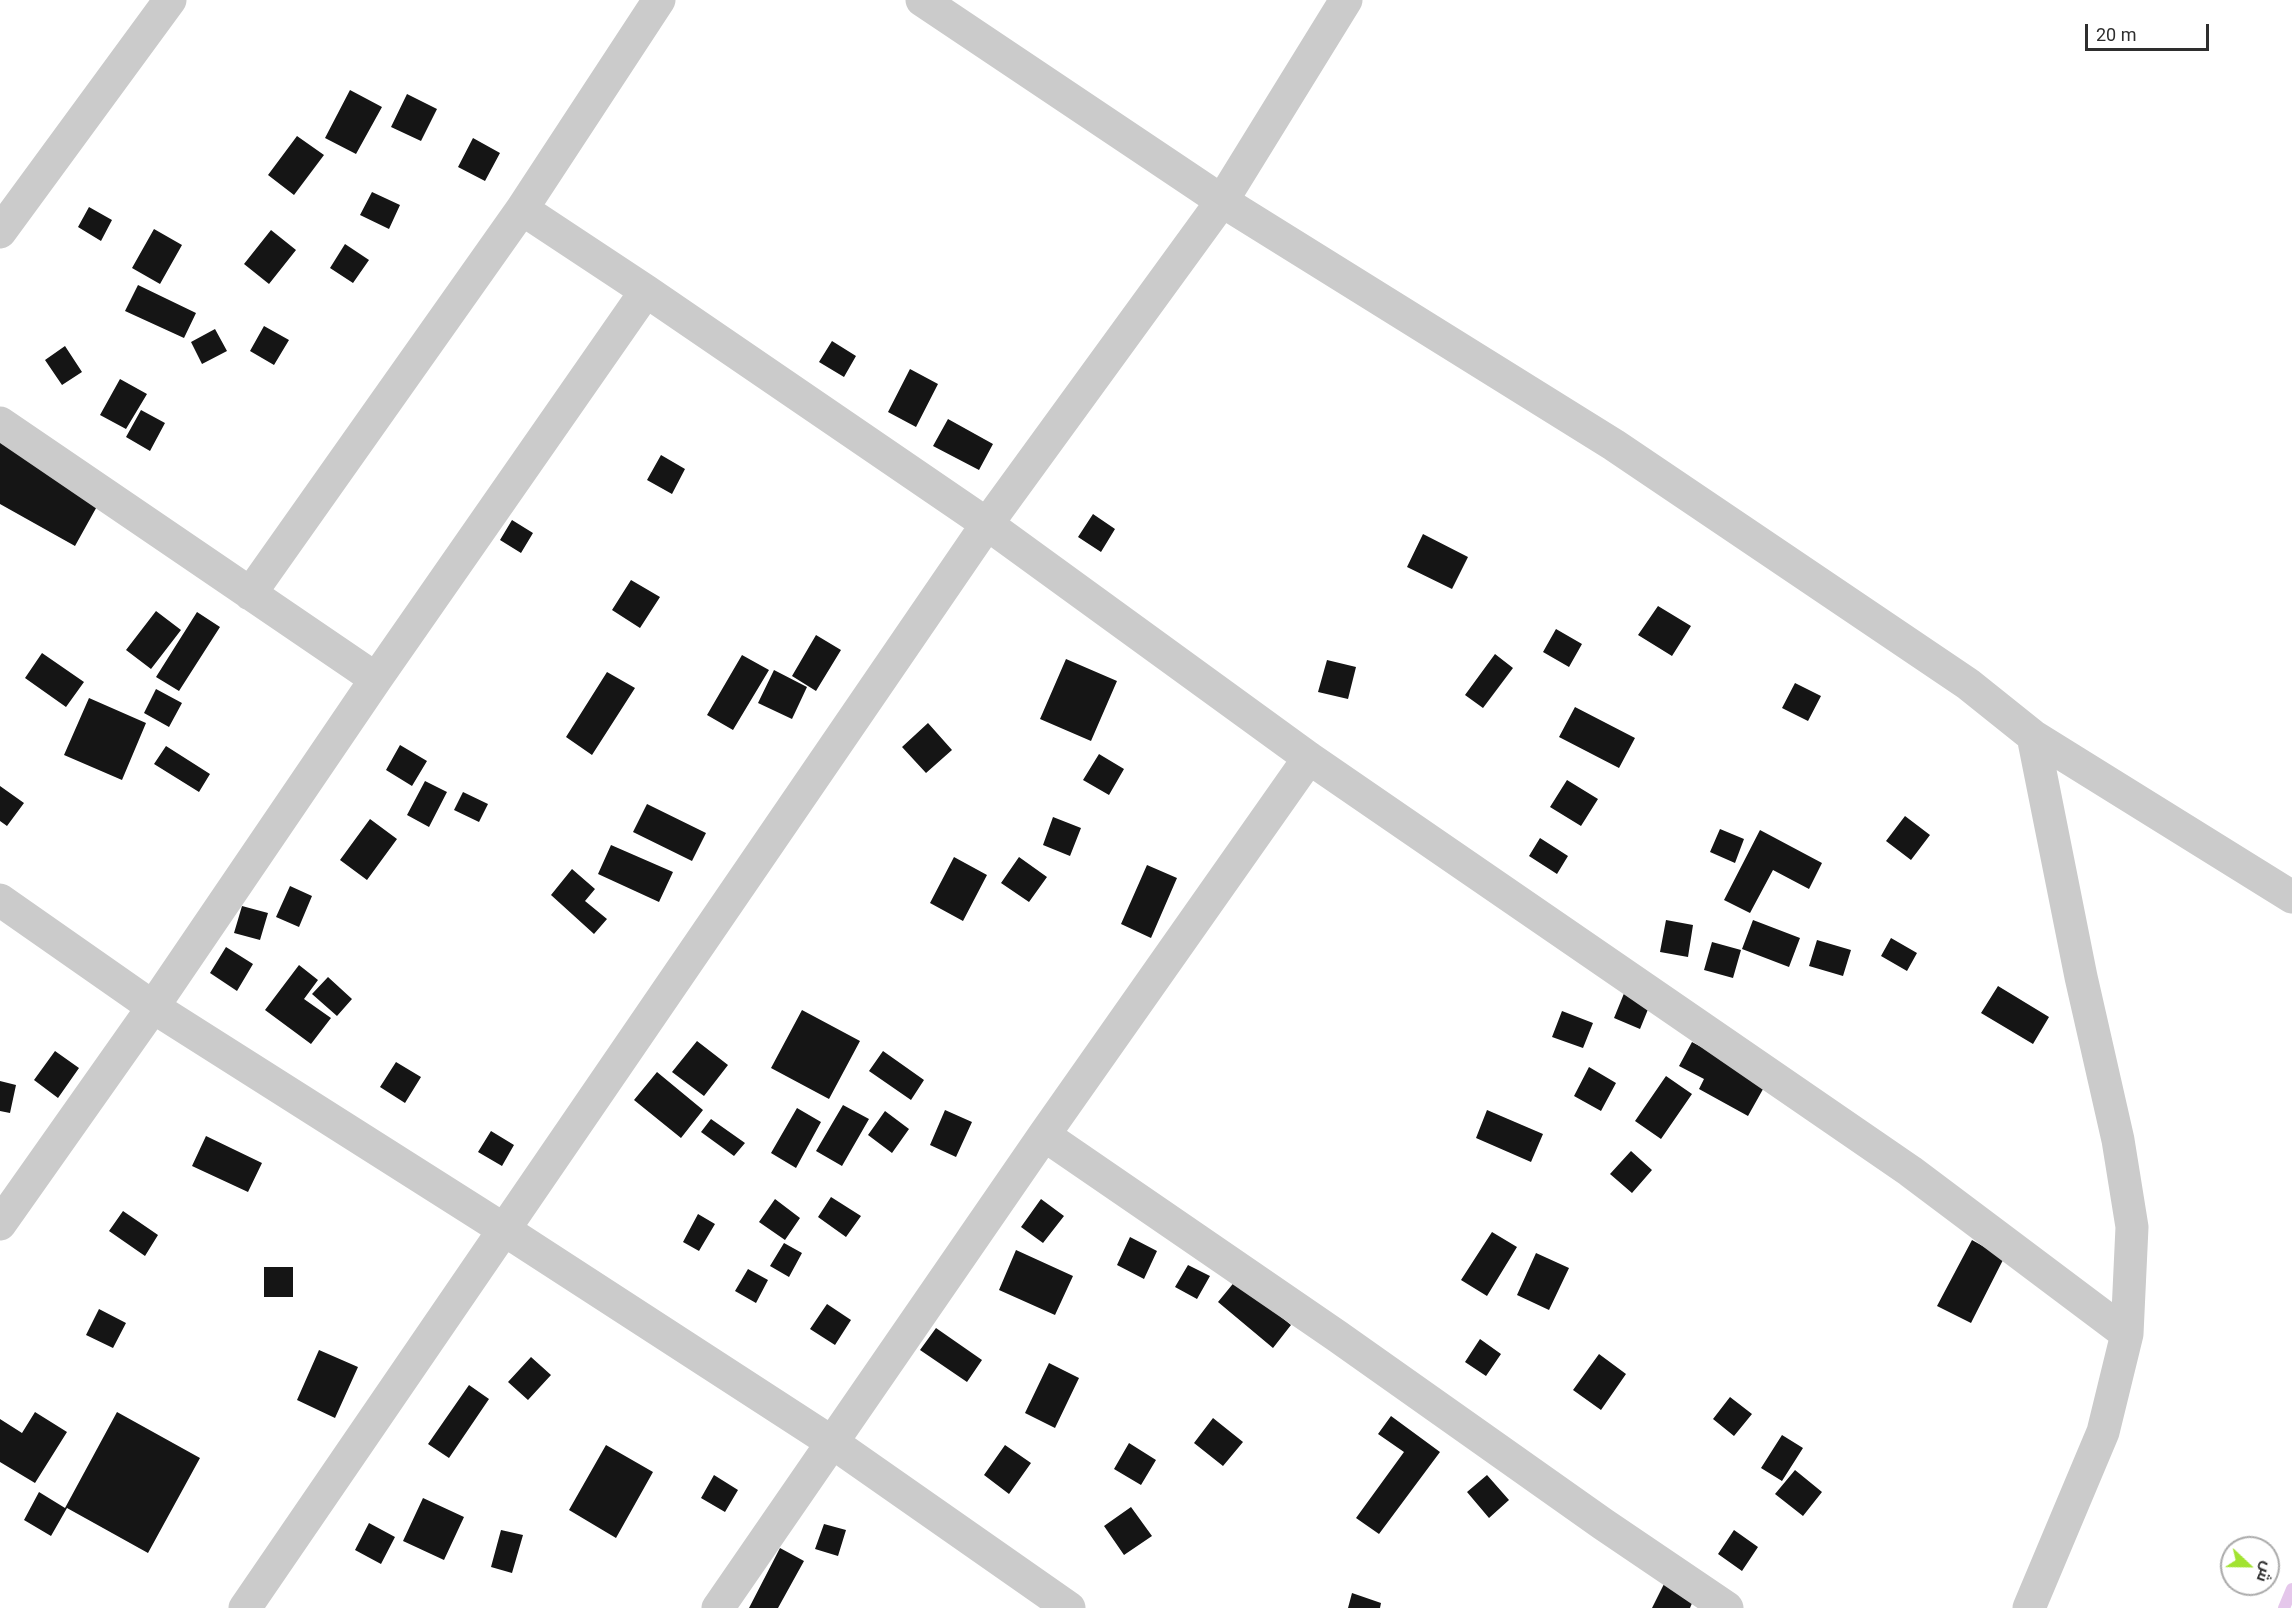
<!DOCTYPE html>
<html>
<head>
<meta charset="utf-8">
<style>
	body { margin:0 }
	#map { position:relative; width:2292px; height:1608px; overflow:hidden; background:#fff; font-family:Roboto,Cairo,sans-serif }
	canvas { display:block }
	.north { position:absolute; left:2220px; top:1536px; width:60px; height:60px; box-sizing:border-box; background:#fff; border:2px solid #ababab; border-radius:50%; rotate:112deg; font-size:16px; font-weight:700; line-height:24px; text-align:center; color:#2e2e2e }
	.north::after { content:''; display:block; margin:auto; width:21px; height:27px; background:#a2e331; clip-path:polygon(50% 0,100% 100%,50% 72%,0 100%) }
	.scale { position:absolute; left:2085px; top:24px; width:124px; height:27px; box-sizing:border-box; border:3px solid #2e2e2e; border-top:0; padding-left:8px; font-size:18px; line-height:21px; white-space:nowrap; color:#2e2e2e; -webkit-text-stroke:4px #fff; paint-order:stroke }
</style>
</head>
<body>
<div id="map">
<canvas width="2292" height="1608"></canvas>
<div class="north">ش</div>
<div class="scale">20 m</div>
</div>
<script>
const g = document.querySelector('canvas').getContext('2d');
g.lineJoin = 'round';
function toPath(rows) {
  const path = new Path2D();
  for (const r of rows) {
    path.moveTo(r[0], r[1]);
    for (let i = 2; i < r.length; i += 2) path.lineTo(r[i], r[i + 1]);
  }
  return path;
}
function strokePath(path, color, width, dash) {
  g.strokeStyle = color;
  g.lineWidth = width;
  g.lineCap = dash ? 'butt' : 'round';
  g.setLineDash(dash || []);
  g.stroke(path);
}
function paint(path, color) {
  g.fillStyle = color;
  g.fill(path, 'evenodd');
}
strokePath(toPath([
	[2284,1608,2292,1589]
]), '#e5c7eb', 12);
paint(toPath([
	[350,90,382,107,356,154,325,138],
	[407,94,437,109,421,141,391,127],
	[297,136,324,155,294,195,268,175],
	[473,138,500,153,485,181,458,167],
	[372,192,400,205,389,229,360,215],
	[89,207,112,220,101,241,78,227],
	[154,229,182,245,160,284,132,268],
	[271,230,296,250,269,284,244,264],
	[345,244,369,260,353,283,330,268],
	[138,285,196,313,184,338,125,311],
	[264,326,289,340,274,365,250,351],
	[215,329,227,351,202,364,191,342],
	[832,341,856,356,844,377,819,362],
	[65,346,82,372,62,385,45,360],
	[910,369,938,384,916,427,888,412],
	[120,379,147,394,126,429,100,415],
	[141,410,165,423,150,451,126,437],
	[948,419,993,444,979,470,933,446],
	[0,434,105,492,75,546,0,504],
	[661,455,685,469,672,494,647,480],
	[1093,514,1115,529,1101,552,1078,537],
	[512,520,533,533,521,553,500,540],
	[1423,534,1468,557,1452,589,1407,567],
	[631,580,660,597,640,628,612,610],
	[1658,606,1691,626,1672,656,1638,635],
	[156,611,181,630,151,669,126,650],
	[197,612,220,627,179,691,156,677],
	[1556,629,1582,644,1569,667,1543,652],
	[816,635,841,650,816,691,792,676],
	[42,653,84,682,66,707,25,678],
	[1495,654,1513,668,1483,708,1465,695],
	[742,655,769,670,733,730,707,715],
	[1066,659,1117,681,1091,741,1040,719],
	[1327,660,1356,667,1348,699,1318,692],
	[774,670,807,687,792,719,758,703],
	[607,672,635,688,592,755,566,737],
	[1795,683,1821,696,1808,721,1782,708],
	[156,689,182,703,169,727,144,713],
	[89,698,146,723,122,780,64,755],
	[1575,707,1635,738,1619,768,1559,737],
	[928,723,952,750,926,773,902,747],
	[400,745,427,761,412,786,386,770],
	[166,746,210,774,199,792,154,764],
	[1099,754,1124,769,1109,795,1083,780],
	[1567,780,1598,799,1581,826,1550,807],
	[425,781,447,792,429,827,407,815],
	[0,786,24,803,7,826,0,821],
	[463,792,488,804,479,822,454,810],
	[647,804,706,833,692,861,633,832],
	[1905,816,1930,835,1911,860,1886,841],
	[1053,817,1081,828,1070,856,1043,845],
	[370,819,397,839,367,880,340,860],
	[1720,829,1744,839,1735,863,1710,852],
	[1760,830,1822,863,1809,889,1773,870,1750,913,1724,900],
	[1540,838,1568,856,1557,874,1529,856],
	[611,845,673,872,659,902,598,874],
	[954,857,987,875,963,921,930,903],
	[1019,857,1047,877,1029,902,1001,883],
	[1147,865,1177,878,1151,938,1121,924],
	[572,869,595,889,585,901,607,919,594,934,551,895],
	[290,886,312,896,299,927,276,917],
	[242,906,268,913,260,940,234,933],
	[1666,920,1693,925,1688,957,1660,952],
	[1753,920,1800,938,1789,967,1742,949],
	[1891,938,1917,953,1907,971,1881,956],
	[1817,940,1851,950,1843,976,1809,966],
	[1712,942,1741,950,1733,978,1704,970],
	[226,947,253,964,237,991,210,973],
	[299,965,318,980,304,999,331,1018,311,1044,265,1010],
	[328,977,352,999,337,1016,312,994],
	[1998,986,2049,1017,2033,1044,1981,1013],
	[1625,991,1651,1002,1640,1029,1614,1018],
	[802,1010,860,1041,829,1099,771,1068],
	[1562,1011,1593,1023,1583,1048,1552,1037],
	[697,1041,728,1065,704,1096,672,1072],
	[1692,1042,1767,1082,1748,1116,1699,1089,1704,1079,1679,1066],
	[55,1051,79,1068,58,1098,34,1080],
	[883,1051,924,1080,911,1100,869,1071],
	[396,1062,421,1077,405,1103,380,1087],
	[1589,1067,1616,1083,1601,1111,1574,1096],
	[657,1072,703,1110,681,1138,634,1100],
	[1666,1076,1692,1094,1661,1139,1635,1121],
	[0,1081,16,1085,10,1113,0,1111],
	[843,1105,869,1119,842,1166,816,1151],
	[797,1108,821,1122,796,1168,771,1153],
	[945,1110,972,1122,956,1157,930,1145],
	[1487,1110,1543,1134,1531,1162,1476,1138],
	[885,1111,909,1129,892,1153,868,1135],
	[711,1119,745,1143,734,1156,701,1132],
	[491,1131,514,1145,502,1166,478,1152],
	[206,1136,262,1163,248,1192,192,1166],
	[1631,1151,1652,1170,1632,1193,1610,1174],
	[831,1197,861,1216,846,1237,818,1217],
	[775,1199,800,1218,785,1240,759,1222],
	[1041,1199,1064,1216,1043,1243,1021,1227],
	[123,1211,158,1235,145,1256,109,1231],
	[698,1214,715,1224,699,1251,683,1242],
	[1492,1232,1517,1247,1487,1296,1461,1280],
	[1130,1237,1157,1251,1144,1279,1117,1265],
	[1972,1240,2004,1258,1971,1323,1937,1306],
	[784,1243,802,1253,789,1277,770,1266],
	[1016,1250,1073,1276,1055,1315,999,1290],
	[1536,1253,1569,1268,1549,1310,1517,1295],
	[1188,1265,1210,1276,1197,1299,1175,1287],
	[264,1267,293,1267,293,1297,264,1297],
	[748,1269,768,1280,756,1303,735,1291],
	[1236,1280,1291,1325,1273,1348,1218,1302],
	[827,1304,851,1320,835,1345,810,1329],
	[99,1309,126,1323,113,1348,86,1335],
	[936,1328,982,1360,967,1382,920,1350],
	[1480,1339,1501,1354,1486,1376,1465,1362],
	[319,1350,358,1367,335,1418,297,1400],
	[1599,1354,1626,1374,1601,1410,1573,1390],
	[531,1357,551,1375,528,1400,508,1382],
	[1049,1363,1079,1378,1055,1428,1025,1413],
	[469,1385,489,1399,449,1458,428,1444],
	[1730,1397,1752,1414,1734,1436,1713,1419],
	[35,1412,67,1432,35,1483,0,1462,0,1419,22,1433],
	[117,1412,200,1458,148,1553,67,1508,51,1536,24,1520,39,1492,65,1508],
	[1391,1416,1440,1452,1379,1534,1356,1518,1404,1452,1378,1434],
	[1213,1418,1243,1442,1223,1466,1194,1443],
	[1782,1435,1803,1448,1782,1481,1761,1468],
	[1129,1443,1156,1460,1141,1485,1114,1469],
	[606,1445,653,1472,616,1538,569,1510],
	[1005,1445,1031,1463,1009,1494,984,1475],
	[1795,1470,1822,1492,1803,1516,1775,1494],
	[714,1475,738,1490,725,1512,701,1498],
	[1487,1475,1509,1500,1489,1518,1467,1492],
	[423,1498,464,1517,444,1560,403,1541],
	[1131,1507,1152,1536,1124,1555,1104,1526],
	[369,1523,395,1537,381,1564,355,1550],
	[824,1524,846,1530,838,1556,815,1549],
	[501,1530,523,1535,512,1573,491,1567],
	[1734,1530,1758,1547,1742,1571,1718,1554],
	[780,1548,804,1561,778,1608,749,1608],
	[1665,1582,1695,1596,1690,1608,1652,1608],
	[1352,1593,1381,1603,1380,1608,1348,1608]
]), '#151515');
strokePath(toPath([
	[922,0,1222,201,1614,445,1968,684,2033,736,2292,897],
	[522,209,646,291,987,524,1309,758,1910,1171,2127,1334],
	[0,232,170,0],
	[0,423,376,679],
	[250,594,522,209,659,0],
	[0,900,153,1007,503,1229,833,1443,1069,1608],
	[1044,1135,1337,1336,1603,1524,1727,1608],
	[0,1224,153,1007,376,679,646,291],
	[245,1608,987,524,1222,201,1346,0],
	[718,1608,1044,1135,1309,758],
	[2029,1608,2103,1432,2127,1334,2132,1227,2118,1140,2081,977,2033,736]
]), '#cbcbcb', 33);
</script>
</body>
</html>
